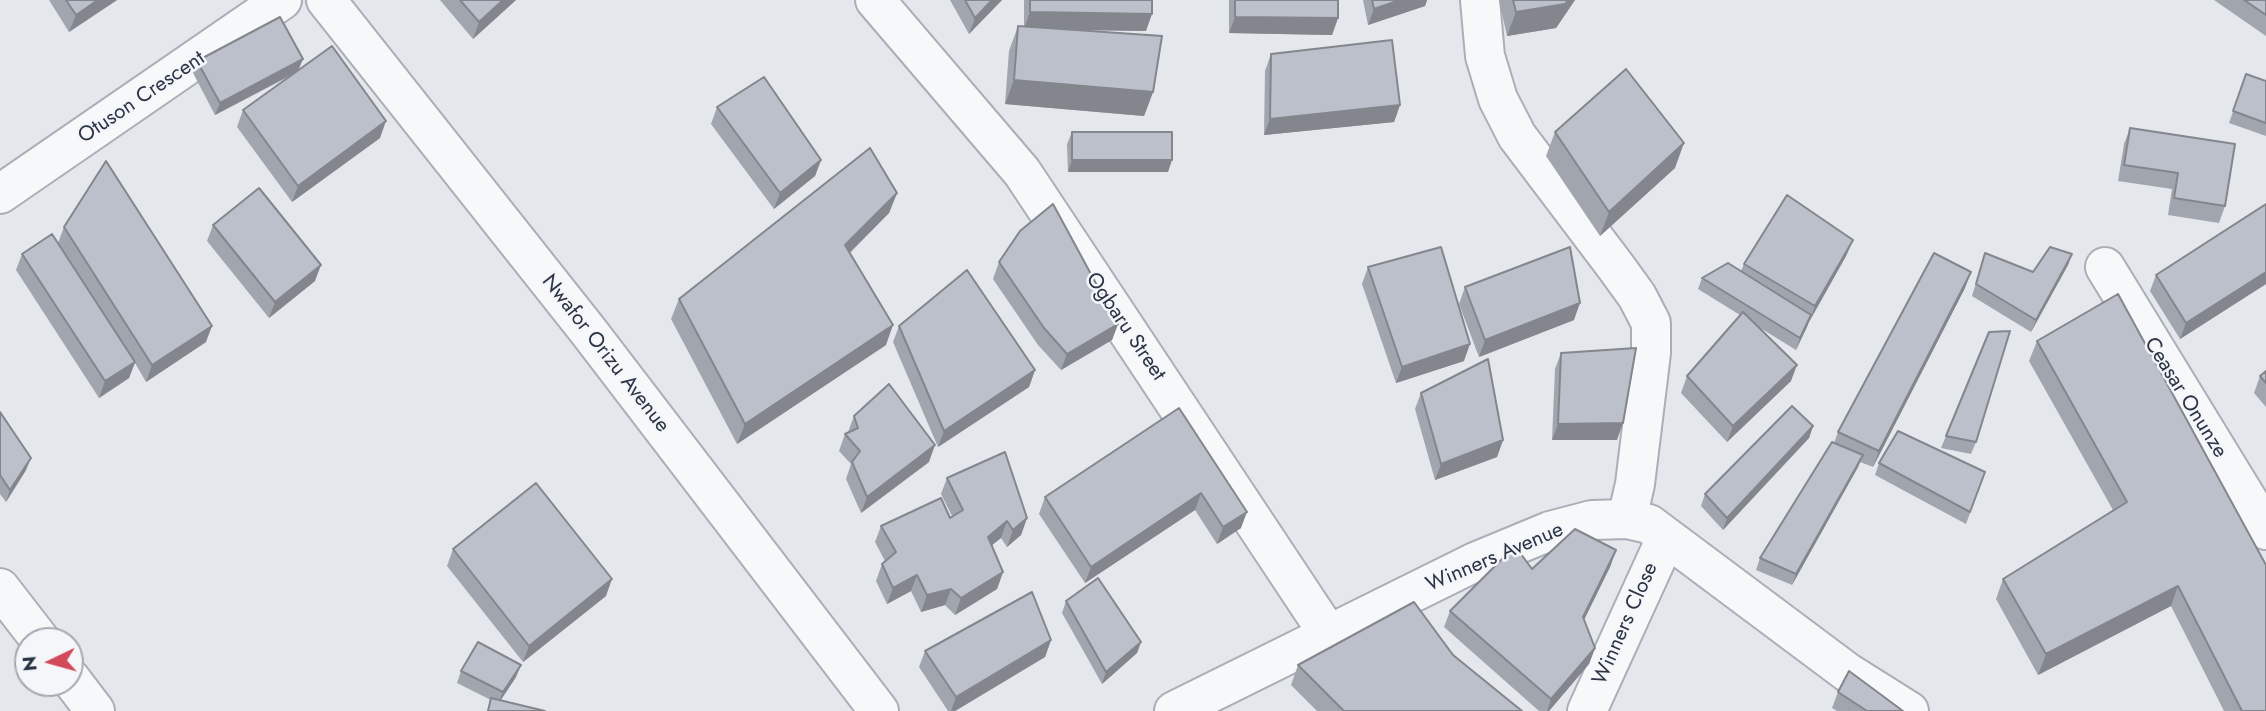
<!DOCTYPE html>
<html>
<head>
<meta charset="utf-8">
<style>
	body { margin:0 }
	#map { position:relative; width:2266px; height:711px; overflow:hidden; background:#e4e7ec; font-family:Jost,sans-serif }
	canvas { display:block }
	.north { position:absolute; left:14px; top:627px; width:70px; height:70px; box-sizing:border-box; background:#f4f6f9; border:2px solid #a4a8b1; border-radius:50%; rotate:265deg; font-size:19px; font-weight:700; line-height:28px; text-align:center; color:#2b3445 }
	.north::after { content:''; display:block; margin:auto; width:24px; height:32px; background:#d1495b; clip-path:polygon(50% 0,100% 100%,50% 72%,0 100%) }
</style>
</head>
<body>
<div id="map">
<canvas width="2266" height="711"></canvas>
<div class="north">N</div>
</div>
<script>
const g = document.querySelector('canvas').getContext('2d');
g.lineJoin = 'round';
function toPath(rows) {
  const path = new Path2D();
  for (const r of rows) {
    path.moveTo(r[0], r[1]);
    for (let i = 2; i < r.length; i += 2) path.lineTo(r[i], r[i + 1]);
  }
  return path;
}
function strokePath(path, color, width, dash) {
  g.strokeStyle = color;
  g.lineWidth = width;
  g.lineCap = dash ? 'butt' : 'round';
  g.setLineDash(dash || []);
  g.stroke(path);
}
function paint(path, color) {
  g.fillStyle = color;
  g.fill(path, 'evenodd');
}
function drawText(font, color, halo, rows, align = 'center') {
  g.font = font + ' Jost,sans-serif';
  g.lineWidth = 5;
  g.setLineDash([]);
  g.textBaseline = 'middle';
  g.strokeStyle = halo;
  g.fillStyle = color;
  for (const [text, x, y, turn = 0] of rows) {
    g.save();
    g.translate(x, y);
    g.rotate((+turn || 0) * Math.PI / 180);
    g.textAlign = isNaN(turn) ? turn : align;
    if (halo) g.strokeText(text, 0, 0);
    g.fillText(text, 0, 0);
    g.restore();
  }
}
const minor = toPath([
	[326,0,589,332,879,711],
	[875,0,1022,172,1329,635],
	[1480,0,1485,56,1498,99,1517,136,1616,267,1637,296,1651,323,1651,353,1635,484,1627,519],
	[0,194,282,0],
	[2105,267,2266,530],
	[0,588,41,641],
	[70,678,95,711],
	[1174,711,1475,562,1550,531,1592,520,1627,519,1649,524,1847,672,1909,711],
	[1587,711,1666,538]
]);
strokePath(minor, '#a9aeb7', 42);
strokePath(minor, '#f7f8fa', 38);
paint(toPath([
	[49,0,117,0,69,32],
	[440,0,516,0,473,39],
	[950,0,1002,0,969,34],
	[1024,0,1152,0,1146,31,1063,30,1153,92,1144,116,1005,104,1009,51,1018,26,1024,27],
	[1229,0,1338,0,1338,18,1332,35,1229,33],
	[1363,0,1427,0,1425,6,1368,25],
	[1499,0,1575,0,1556,28,1507,36],
	[2214,0,2266,0,2266,36],
	[1271,54,1400,105,1394,122,1264,135,1265,71],
	[197,61,299,70,380,138,292,202,237,127,243,110,294,74,215,115,193,73],
	[2246,74,2266,81,2266,136,2229,123],
	[717,107,821,160,815,176,774,209,711,124],
	[2130,128,2225,206,2219,223,2168,215,2172,189,2118,181,2124,144],
	[1072,132,1168,172,1068,172,1067,144],
	[1555,132,1675,168,1600,236,1546,156],
	[897,193,889,213,850,253,886,345,737,444,671,319,679,299],
	[2266,204,2266,284,2180,339,2150,291,2156,275],
	[213,225,315,281,269,318,207,241],
	[64,227,206,342,146,382,135,363,129,378,99,398,16,270,22,254,58,243],
	[1853,240,1846,256,1809,322,1796,350,1757,326,1791,381,1727,442,1681,393,1687,376,1740,315,1698,289,1702,278,1741,271,1744,264],
	[1985,253,2033,272,2072,254,2068,265,2031,332,1972,296],
	[999,262,1118,324,1112,340,1061,370,1038,345,993,279],
	[1368,267,1464,361,1396,383,1362,284],
	[1465,287,1574,320,1479,357,1459,304],
	[1965,288,1873,467,1860,462,1858,467,1792,585,1756,570,1760,558,1834,443,1838,432],
	[899,326,1035,370,1029,387,938,447,893,342],
	[2037,341,2266,711,2224,711,2171,606,2038,675,1996,599,2003,579,2113,510,2029,361],
	[1561,353,1617,440,1552,440,1555,369],
	[2266,371,2266,407,2254,393,2260,376],
	[1421,393,1503,440,1497,457,1435,480,1415,409],
	[1179,408,1241,528,1217,544,1195,510,1085,583,1039,514,1045,497],
	[0,412,26,470,6,502,0,494],
	[854,416,929,462,861,513,846,479,851,464,839,451,845,434,848,432],
	[1813,426,1809,438,1723,530,1701,506,1705,494],
	[1946,436,1976,442,1971,454,1941,448],
	[1879,463,1985,472,1966,524,1875,475],
	[947,478,1027,518,1021,535,1007,547,1001,538,992,545,1003,572,997,589,955,615,945,605,921,612,911,591,887,604,876,581,882,564,885,561,875,542,881,526,950,518,952,516,941,494],
	[453,549,606,596,523,662,447,566],
	[1616,550,1610,567,1584,620,1595,648,1589,664,1549,711,1539,711,1444,627,1450,611,1532,569],
	[1066,601,1141,642,1137,653,1102,684,1062,613],
	[1051,640,1045,657,955,711,948,711,919,667,925,651],
	[1453,655,1522,711,1317,711,1291,685,1298,665],
	[461,671,516,677,501,700,545,711,487,711,491,700,457,683],
	[1838,692,1903,711,1837,711,1832,708]
]), '#a1a5ae');
paint(toPath([
	[98,0,117,0,69,32,76,15],
	[503,0,516,0,473,39,479,22],
	[992,0,1002,0,969,34,975,18],
	[1400,0,1427,0,1425,6,1368,25,1374,9],
	[1568,0,1575,0,1556,28,1507,36,1516,12],
	[1030,12,1152,14,1146,31,1024,29],
	[1235,17,1338,18,1332,35,1229,33],
	[303,59,298,71,215,115,220,103],
	[1014,80,1153,92,1144,116,1005,104],
	[1400,105,1394,122,1264,135,1270,119],
	[386,121,380,138,292,202,298,186],
	[1684,143,1675,168,1600,236,1609,212],
	[821,160,815,176,774,209,780,193],
	[1072,160,1172,160,1168,172,1068,172],
	[897,193,889,213,837,265,845,245],
	[1853,240,1846,256,1809,322,1815,306],
	[2072,254,2068,265,2031,332,2036,320],
	[321,265,315,281,269,318,275,302],
	[1971,272,1965,288,1873,467,1879,451],
	[2266,272,2266,284,2180,339,2186,323],
	[1580,303,1574,320,1479,357,1485,340],
	[1811,315,1807,327,1796,350,1800,338],
	[1118,324,1112,340,1061,370,1067,354],
	[893,325,886,345,737,444,745,424],
	[212,326,206,342,146,382,152,365],
	[1470,344,1464,361,1396,383,1402,367],
	[135,362,129,378,99,398,105,381],
	[1797,365,1791,381,1727,442,1733,426],
	[1035,370,1029,387,938,447,944,431],
	[1623,423,1617,440,1552,440,1558,424],
	[1813,426,1809,438,1723,530,1727,518],
	[1503,440,1497,457,1435,480,1441,464],
	[935,445,929,462,861,513,867,497],
	[1863,455,1858,467,1792,585,1796,574],
	[31,458,26,470,6,502,10,490],
	[1201,493,1195,510,1085,583,1091,567],
	[1247,512,1241,528,1217,544,1223,527],
	[1027,518,1021,535,1007,547,1013,530],
	[1007,521,1001,538,982,553,988,537],
	[1616,550,1610,567,1577,634,1583,617],
	[1003,572,997,589,955,615,961,598],
	[917,575,911,591,887,604,893,588],
	[612,579,606,596,523,662,529,646],
	[2178,586,2171,606,2038,675,2046,654],
	[951,589,945,605,921,612,927,595],
	[1051,640,1045,657,955,711,951,711,956,697],
	[1141,642,1137,653,1102,684,1106,672],
	[1595,648,1589,664,1549,711,1547,711,1551,699],
	[521,665,516,677,498,704,503,692]
]), '#83868d');
const building = toPath([
	[66,0,98,0,76,15,66,0],
	[460,0,503,0,479,22,460,0],
	[965,0,992,0,975,18,965,0],
	[1030,0,1152,0,1152,14,1030,12,1030,0],
	[1235,0,1338,0,1338,18,1235,17,1235,0],
	[1372,0,1400,0,1374,9,1372,0],
	[1513,0,1568,0,1565,4,1516,12,1513,0],
	[2244,0,2266,0,2266,15,2244,0],
	[280,17,303,59,220,103,197,61,280,17],
	[1018,26,1162,36,1153,92,1014,80,1018,26],
	[1392,40,1400,105,1270,119,1271,54,1392,40],
	[332,46,386,121,298,186,243,110,332,46],
	[1626,69,1684,143,1609,212,1555,132,1626,69],
	[2246,74,2266,81,2266,123,2233,111,2246,74],
	[764,77,821,160,780,193,717,107,764,77],
	[2130,128,2235,144,2225,206,2174,198,2178,173,2124,165,2130,128],
	[1072,132,1172,132,1172,160,1072,160,1072,132],
	[870,148,897,193,845,245,893,325,745,424,679,299,870,148],
	[106,161,212,326,152,365,64,227,106,161],
	[259,188,321,265,275,302,213,225,259,188],
	[1787,195,1853,240,1815,306,1744,264,1787,195],
	[1053,204,1118,324,1067,354,1044,328,999,262,1020,231,1053,204],
	[2266,204,2266,272,2186,323,2156,275,2266,204],
	[52,234,135,362,105,381,22,254,52,234],
	[1441,247,1470,344,1402,367,1368,267,1441,247],
	[1570,247,1580,303,1485,340,1465,287,1570,247],
	[2050,247,2072,254,2036,320,1976,284,1985,253,2033,272,2050,247],
	[1934,253,1971,272,1879,451,1838,432,1934,253],
	[1728,263,1811,315,1800,338,1702,278,1728,263],
	[967,270,1035,370,944,431,899,326,967,270],
	[2118,294,2266,565,2266,711,2242,711,2178,586,2046,654,2003,579,2127,502,2037,341,2118,294],
	[1743,312,1797,365,1733,426,1687,376,1743,312],
	[2010,331,1976,442,1946,436,1989,332,2010,331],
	[1636,348,1623,423,1558,424,1561,353,1636,348],
	[1488,359,1503,440,1441,464,1421,393,1488,359],
	[2266,371,2266,383,2260,376,2266,371],
	[889,384,935,445,867,497,852,462,860,451,845,434,858,428,854,416,889,384],
	[1792,406,1813,426,1727,518,1705,494,1792,406],
	[1179,408,1247,512,1223,527,1201,493,1091,567,1045,497,1179,408],
	[0,412,31,458,10,490,0,475,0,412],
	[1898,431,1985,472,1970,512,1879,463,1898,431],
	[1832,442,1863,455,1796,574,1760,558,1832,442],
	[1005,452,1027,518,1013,530,1007,521,988,537,1003,572,961,598,951,589,927,595,917,575,893,588,882,564,896,552,881,526,941,498,950,518,963,510,947,478,1005,452],
	[536,483,612,579,529,646,453,549,536,483],
	[1575,529,1616,550,1583,617,1595,648,1551,699,1450,611,1515,546,1532,569,1575,529],
	[1098,578,1141,642,1106,672,1066,601,1098,578],
	[1032,592,1051,640,956,697,925,651,1032,592],
	[1414,602,1453,655,1522,711,1344,711,1298,665,1414,602],
	[478,642,521,665,503,692,461,671,478,642],
	[1849,671,1903,711,1867,711,1838,692,1849,671],
	[491,698,545,711,488,711,491,698]
]);
paint(building, '#bbc0ca');
strokePath(building, '#83868d', 2);
drawText('21px', '#2b3445', '#f4f6f9', [
	["Otuson Crescent",142,98,-34],
	["Ogbaru Street",1125,327,56],
	["Nwafor Orizu Avenue",605,354,52],
	["Ceasar Onunze",2185,398,58],
	["Winners Avenue",1495,558,-23],
	["Winners Close",1626,624,-66]
]);
</script>
</body>
</html>
